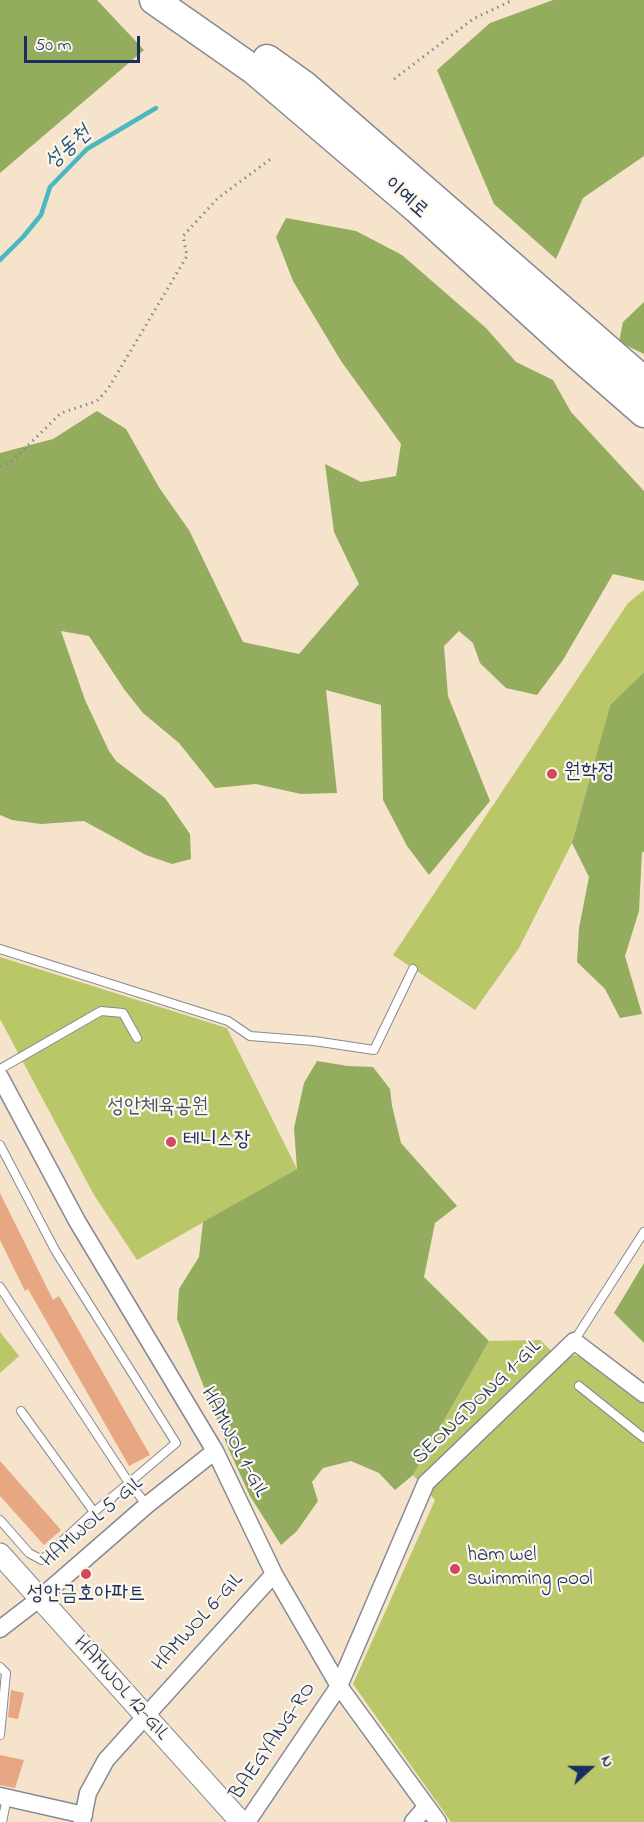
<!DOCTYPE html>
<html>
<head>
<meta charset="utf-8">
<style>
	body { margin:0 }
	#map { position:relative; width:644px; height:1822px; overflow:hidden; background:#f6e3cb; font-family:"Indie Flower",sans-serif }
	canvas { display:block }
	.north { position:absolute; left:560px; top:1738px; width:60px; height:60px; -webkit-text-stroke:4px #fbf7ec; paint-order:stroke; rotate:69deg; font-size:16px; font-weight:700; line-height:24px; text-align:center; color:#1b2f5e }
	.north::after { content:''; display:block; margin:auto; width:21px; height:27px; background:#1b2f5e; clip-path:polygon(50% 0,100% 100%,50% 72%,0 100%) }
	.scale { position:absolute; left:24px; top:36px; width:116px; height:27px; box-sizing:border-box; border:3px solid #1b2f5e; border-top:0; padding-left:8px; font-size:18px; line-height:21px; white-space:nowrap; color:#1b2f5e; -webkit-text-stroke:4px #fbf7ec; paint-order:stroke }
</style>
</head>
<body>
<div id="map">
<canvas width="644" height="1822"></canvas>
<div class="north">N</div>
<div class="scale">50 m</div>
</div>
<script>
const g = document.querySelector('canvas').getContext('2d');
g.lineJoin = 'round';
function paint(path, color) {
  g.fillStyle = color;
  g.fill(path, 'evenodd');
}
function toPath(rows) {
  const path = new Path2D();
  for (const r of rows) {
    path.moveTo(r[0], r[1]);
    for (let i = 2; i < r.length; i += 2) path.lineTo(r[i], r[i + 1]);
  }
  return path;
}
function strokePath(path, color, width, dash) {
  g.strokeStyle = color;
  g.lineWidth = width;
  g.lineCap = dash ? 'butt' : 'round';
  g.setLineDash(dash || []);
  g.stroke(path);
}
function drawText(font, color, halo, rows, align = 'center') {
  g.font = font + ' "Indie Flower","Poor Story",sans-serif';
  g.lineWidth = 4.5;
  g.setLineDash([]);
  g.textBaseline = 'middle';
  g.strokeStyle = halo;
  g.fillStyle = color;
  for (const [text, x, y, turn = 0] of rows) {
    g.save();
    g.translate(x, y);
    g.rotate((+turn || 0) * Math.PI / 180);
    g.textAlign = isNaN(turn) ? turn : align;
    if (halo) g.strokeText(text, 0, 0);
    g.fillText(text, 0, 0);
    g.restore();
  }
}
paint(toPath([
	[644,590,644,672,610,705,572,843,519,948,475,1010,393,955,628,603],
	[0,957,227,1028,297,1169,137,1260,94,1195,0,1019],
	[0,1332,19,1356,0,1373],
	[540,1340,562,1361,574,1355,589,1359,644,1402,644,1822,451,1822,353,1684,435,1500,413,1475,489,1341]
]), '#bac769');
paint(toPath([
	[0,0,97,0,144,50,0,173],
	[553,0,644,0,644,156,583,198,556,259,494,204,437,70,490,23],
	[286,218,356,231,402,255,486,328,516,362,553,380,571,412,644,491,644,581,613,574,563,660,537,695,506,688,480,663,473,643,459,631,444,646,448,696,490,801,429,875,407,846,383,800,381,705,326,690,337,793,301,794,256,784,215,788,179,743,143,713,124,689,89,636,61,631,85,700,109,751,116,761,165,798,190,834,191,859,172,864,146,855,84,821,41,824,12,820,0,815,0,453,53,439,97,411,126,429,160,489,189,530,243,642,299,654,359,584,334,532,325,464,361,482,396,476,401,444,341,361,293,281,276,237],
	[644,302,644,354,619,342,623,322],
	[644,672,644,852,642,852,639,911,625,956,642,1014,620,1018,605,989,577,962,579,928,589,877,572,843,610,705],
	[317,1061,348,1066,373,1067,390,1089,392,1106,401,1143,457,1206,435,1223,424,1277,489,1341,413,1475,395,1490,379,1473,351,1461,323,1468,312,1482,318,1501,297,1531,281,1545,250,1496,229,1450,177,1319,179,1289,199,1257,203,1222,297,1169,294,1128,304,1083],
	[644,1263,644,1343,614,1313]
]), '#93ac5d');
strokePath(toPath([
	[0,260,23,237,41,215,50,187,87,149,156,108]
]), '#49b8c0', 4.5);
paint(toPath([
	[0,1193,53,1300,59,1296,150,1455,129,1466,28,1289,25,1291,0,1240],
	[0,1461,61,1530,44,1545,0,1496],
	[11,1690,24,1693,18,1719,8,1717],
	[0,1755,24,1760,15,1788,0,1785]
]), '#e6a782');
const service = toPath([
	[0,949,228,1021,250,1036,314,1041,374,1050,413,969],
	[0,1069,101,1011,123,1013,137,1038],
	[0,1145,55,1250,176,1443,129,1483,147,1505],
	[0,1287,129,1483,94,1512,42,1560,29,1553,0,1520],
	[574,1341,644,1232],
	[579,1386,644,1438],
	[21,1411,94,1512],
	[0,1667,6,1673,0,1735],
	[2,1822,7,1798]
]);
const minor = toPath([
	[0,1077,77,1221,215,1451,274,1574,339,1686,438,1822],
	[0,1629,39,1599,147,1505,215,1451],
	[0,1796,84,1815],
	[82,1822,88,1793,106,1760,274,1574],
	[247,1822,339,1686,426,1483,574,1341,644,1394],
	[413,1822,426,1807]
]);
const tertiary = toPath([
	[0,1554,241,1822]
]);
const trunk = toPath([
	[154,0,254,70,417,209,574,352,644,413],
	[267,59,305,86,644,381]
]);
strokePath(service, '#888994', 10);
strokePath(minor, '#888994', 19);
strokePath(tertiary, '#888994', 23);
strokePath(trunk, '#888994', 31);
strokePath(toPath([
	[394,79,473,19,513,0],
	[0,466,10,463,61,413,97,401,108,389,187,256,183,236,218,198,272,158]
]), '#888994', 3, [1.5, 4.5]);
strokePath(service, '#fff', 8);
strokePath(minor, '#fff', 16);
strokePath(tertiary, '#fff', 21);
strokePath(trunk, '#fff', 28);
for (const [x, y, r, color] of [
	[552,774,6,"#d1495b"],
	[171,1142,6,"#d1495b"],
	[455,1569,6,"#d1495b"],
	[86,1574,6,"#d1495b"]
]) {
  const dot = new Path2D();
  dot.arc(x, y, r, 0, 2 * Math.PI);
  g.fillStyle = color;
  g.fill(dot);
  strokePath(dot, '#fbf7ec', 2);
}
drawText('21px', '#1b2f5e', '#fbf7ec', [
	["이예로",405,199,41],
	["SEONGDONG 1-GIL",478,1403,-44],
	["HAMWOL 1-GIL",233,1443,62],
	["HAMWOL 5-GIL",93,1523,-41],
	["HAMWOL 6-GIL",199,1623,-48],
	["HAMWOL 12-GIL",120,1689,48],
	["BAEGYANG-RO",274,1742,-56]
]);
drawText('21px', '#1b2f5e', '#fbf7ec', [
	["원학정",564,774],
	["테니스장",183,1142],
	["ham wel",467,1557],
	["swimming pool",467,1581],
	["성안금호아파트",86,1596,"center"]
], 'left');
drawText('21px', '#435561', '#fbf7ec', [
	["성안체육공원",158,1109]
]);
drawText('italic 22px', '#29587b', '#fbf7ec', [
	["성동천",69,149,-41]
]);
</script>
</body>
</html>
